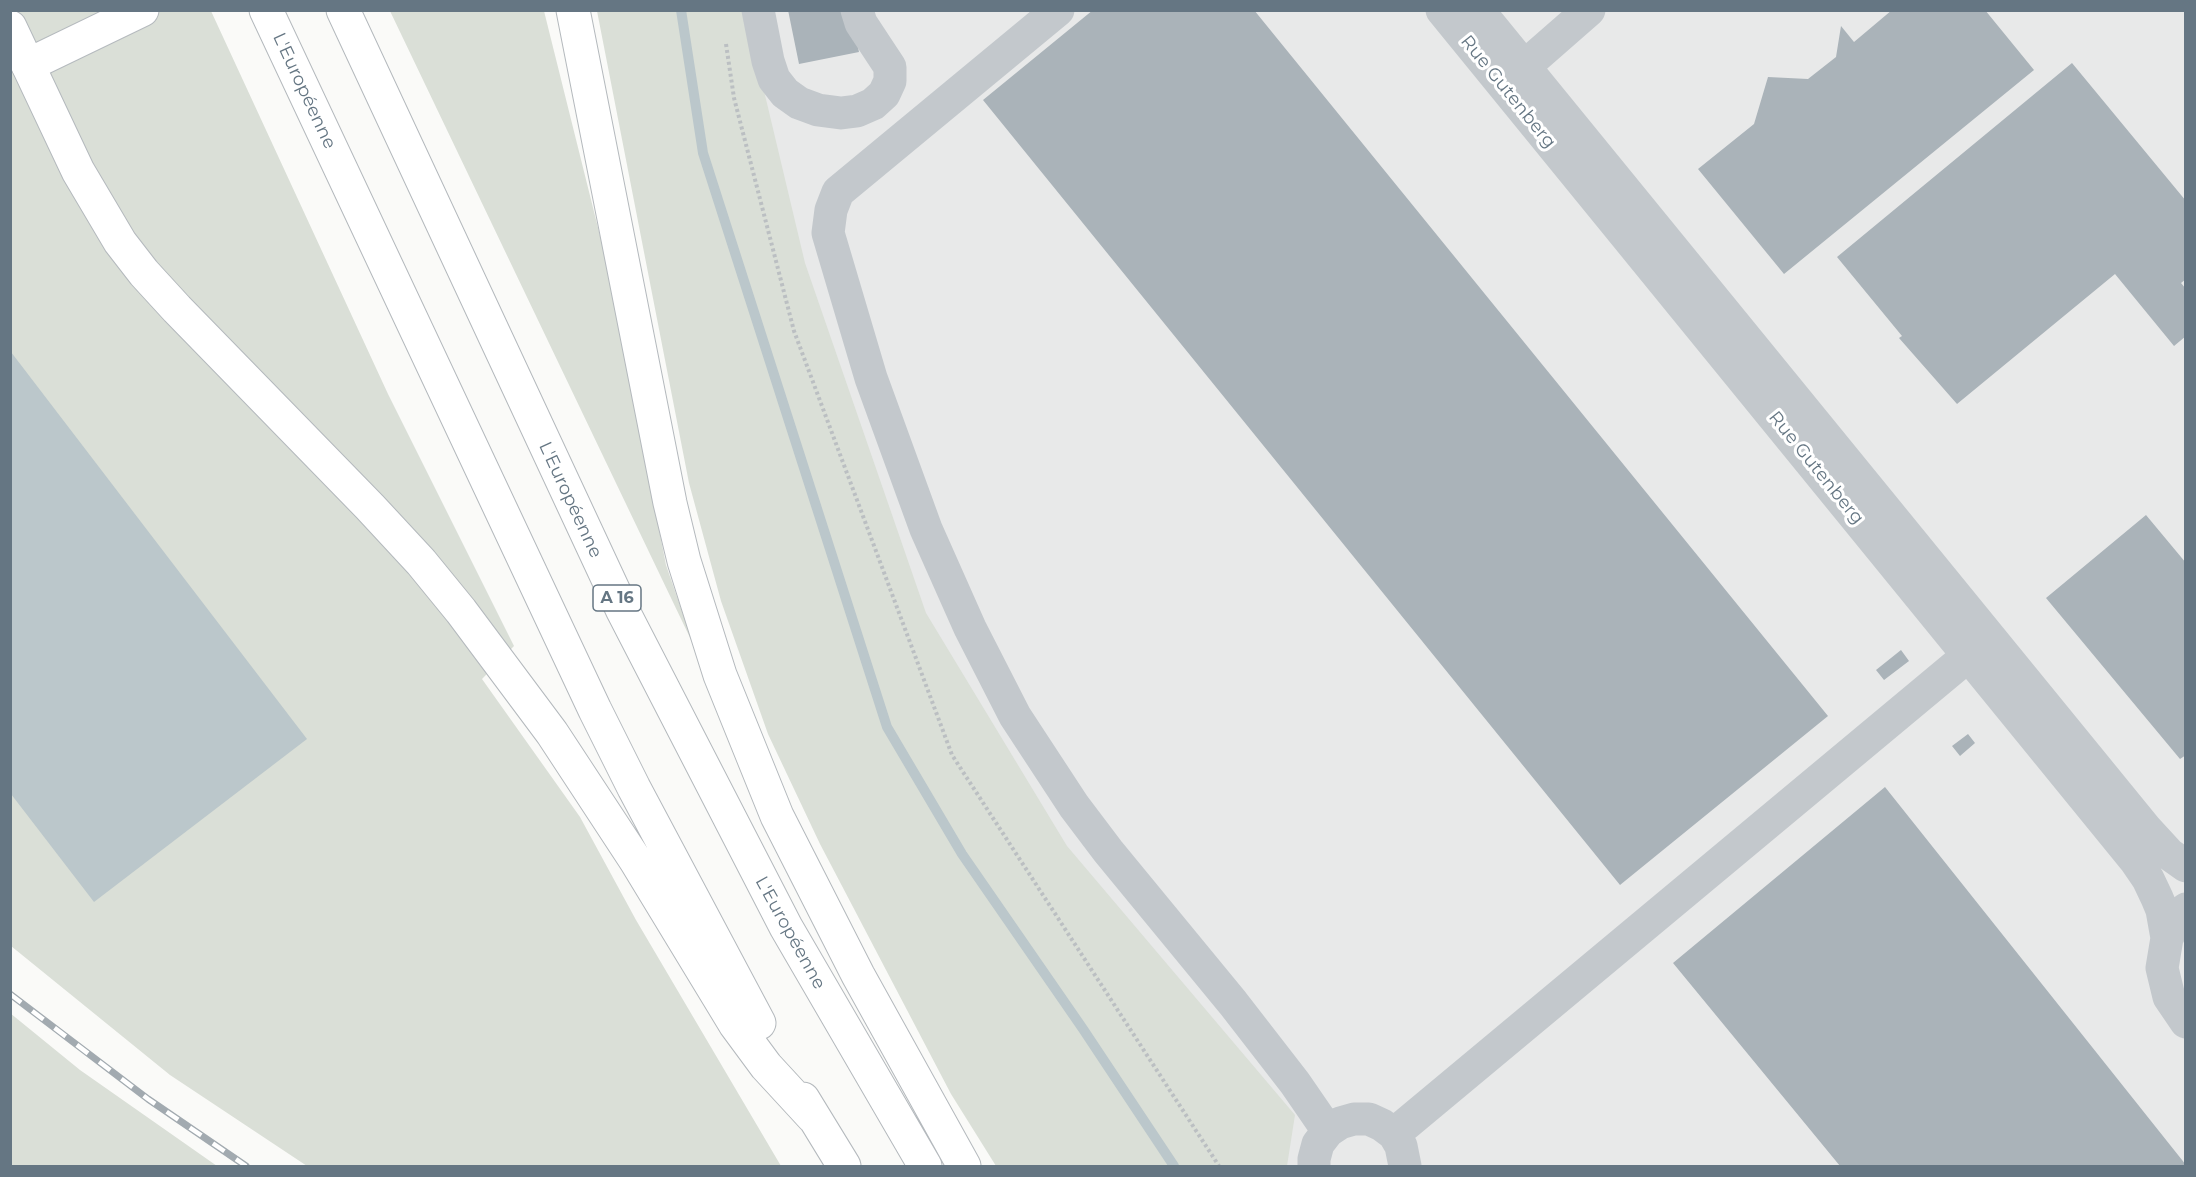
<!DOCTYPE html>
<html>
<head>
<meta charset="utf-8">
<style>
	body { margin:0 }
	#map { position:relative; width:2196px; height:1177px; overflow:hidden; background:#fafaf8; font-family:Montserrat,sans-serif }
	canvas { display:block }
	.frame { position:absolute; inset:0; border:12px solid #657683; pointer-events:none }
</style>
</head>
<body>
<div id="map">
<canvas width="2196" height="1177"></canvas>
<div class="frame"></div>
</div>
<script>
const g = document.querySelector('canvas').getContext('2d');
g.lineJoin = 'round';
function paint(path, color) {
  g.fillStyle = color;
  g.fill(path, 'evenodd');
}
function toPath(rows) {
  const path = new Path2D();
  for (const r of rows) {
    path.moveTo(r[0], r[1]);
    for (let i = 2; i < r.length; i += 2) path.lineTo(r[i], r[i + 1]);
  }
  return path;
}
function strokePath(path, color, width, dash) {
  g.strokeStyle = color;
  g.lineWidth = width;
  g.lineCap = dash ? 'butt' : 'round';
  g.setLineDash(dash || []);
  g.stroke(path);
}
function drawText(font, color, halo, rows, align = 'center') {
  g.font = font + ' Montserrat,sans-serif';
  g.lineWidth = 6;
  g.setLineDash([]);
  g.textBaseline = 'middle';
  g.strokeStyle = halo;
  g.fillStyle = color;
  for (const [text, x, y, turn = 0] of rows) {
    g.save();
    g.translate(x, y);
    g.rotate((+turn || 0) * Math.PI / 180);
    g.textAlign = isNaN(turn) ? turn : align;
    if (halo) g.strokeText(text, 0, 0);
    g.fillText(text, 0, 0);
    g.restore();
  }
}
paint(toPath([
	[613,11,2185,11,2185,1166,1098,1166]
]), '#e8e9e9');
paint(toPath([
	[10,11,211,11,388,394,514,646,482,679,580,817,636,920,781,1166,307,1166,170,1075,11,946],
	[390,11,544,11,609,272,666,565,694,646],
	[597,11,745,11,805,263,926,613,1067,846,1295,1115,1287,1166,996,1166,951,1094,820,844,768,734,721,601,689,483],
	[10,1013,80,1070,217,1166,11,1166]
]), '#dadfd7');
paint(toPath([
	[11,352,307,739,94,902,11,794]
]), '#bbc7cb');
strokePath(toPath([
	[681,10,703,153,887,727,962,854,1083,1029,1174,1166]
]), '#bbc7cb', 10);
paint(toPath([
	[788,10,850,10,859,52,799,64],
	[1093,10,1254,10,1828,716,1620,885,983,100],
	[1892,10,1985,10,2034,70,1784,274,1698,169,1754,124,1768,77,1808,79,1836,57,1841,26,1854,42],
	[2072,63,2186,201,2186,279,2181,283,2186,289,2186,336,2174,346,2115,274,1957,404,1899,338,1902,336,1837,257],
	[2146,515,2186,563,2186,755,2180,759,2046,598],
	[1901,650,1909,661,1884,680,1876,670],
	[1968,734,1975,743,1960,756,1952,746],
	[1885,787,2186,1165,2186,1166,1840,1166,1673,963]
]), '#aab3b9');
const major = toPath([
	[28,65,142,10]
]);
const highway = toPath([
	[266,10,595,710,634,788,759,1023],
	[343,10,623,611,786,927,925,1166],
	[573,10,670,503,684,561,720,675,777,816,858,975,964,1166],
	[10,27,78,171,120,242,144,273,177,309,370,507,421,562,461,611,552,733,636,861,735,1024,766,1066,813,1117],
	[803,1099,844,1166]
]);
strokePath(major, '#b5babe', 35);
strokePath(highway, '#b4b9bd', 35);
strokePath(toPath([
	[726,44,734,98,794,331,952,755,1219,1166]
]), '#bbbfc2', 4, [3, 3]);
strokePath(toPath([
	[758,10,768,61,774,79,785,93,799,103,818,110,841,113,857,111,873,104,884,94,890,81,890,67,861,23,857,10],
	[1058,10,838,192,831,210,828,233,871,378,926,529,970,628,1015,716,1074,806,1108,851,1233,1003,1295,1083,1328,1131],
	[1442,10,2135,860,2148,879,2157,898,2162,910,2167,938],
	[1478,10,2146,829,2169,854,2186,866],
	[1509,80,1589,10],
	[2186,909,2176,921,2167,938,2162,968,2169,997,2186,1022],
	[1394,1134,1969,655],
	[1314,1166,1314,1159,1318,1144,1328,1131,1340,1123,1354,1119,1369,1119,1382,1125,1394,1134,1401,1146,1405,1166]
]), '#c3c8cc', 33);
strokePath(major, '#fff', 33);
strokePath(highway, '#fff', 33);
const rail = toPath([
	[10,994,148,1099,246,1166]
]);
strokePath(rail, '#a2aab0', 7);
strokePath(rail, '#fff', 4.5, [14]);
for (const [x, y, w] of [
	[617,598,48]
]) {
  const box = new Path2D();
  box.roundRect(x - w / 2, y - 13, w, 26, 4.5);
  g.fillStyle = '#fff';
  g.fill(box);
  strokePath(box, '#657683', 1.5);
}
drawText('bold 16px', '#657683', null, [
	["A 16",617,598]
]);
drawText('18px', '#657683', '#fff', [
	["L'Européenne",304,91,65],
	["Rue Gutenberg",1508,92,51],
	["Rue Gutenberg",1816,468,51],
	["L'Européenne",570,500,65],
	["L'Européenne",790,933,61]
]);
</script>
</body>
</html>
